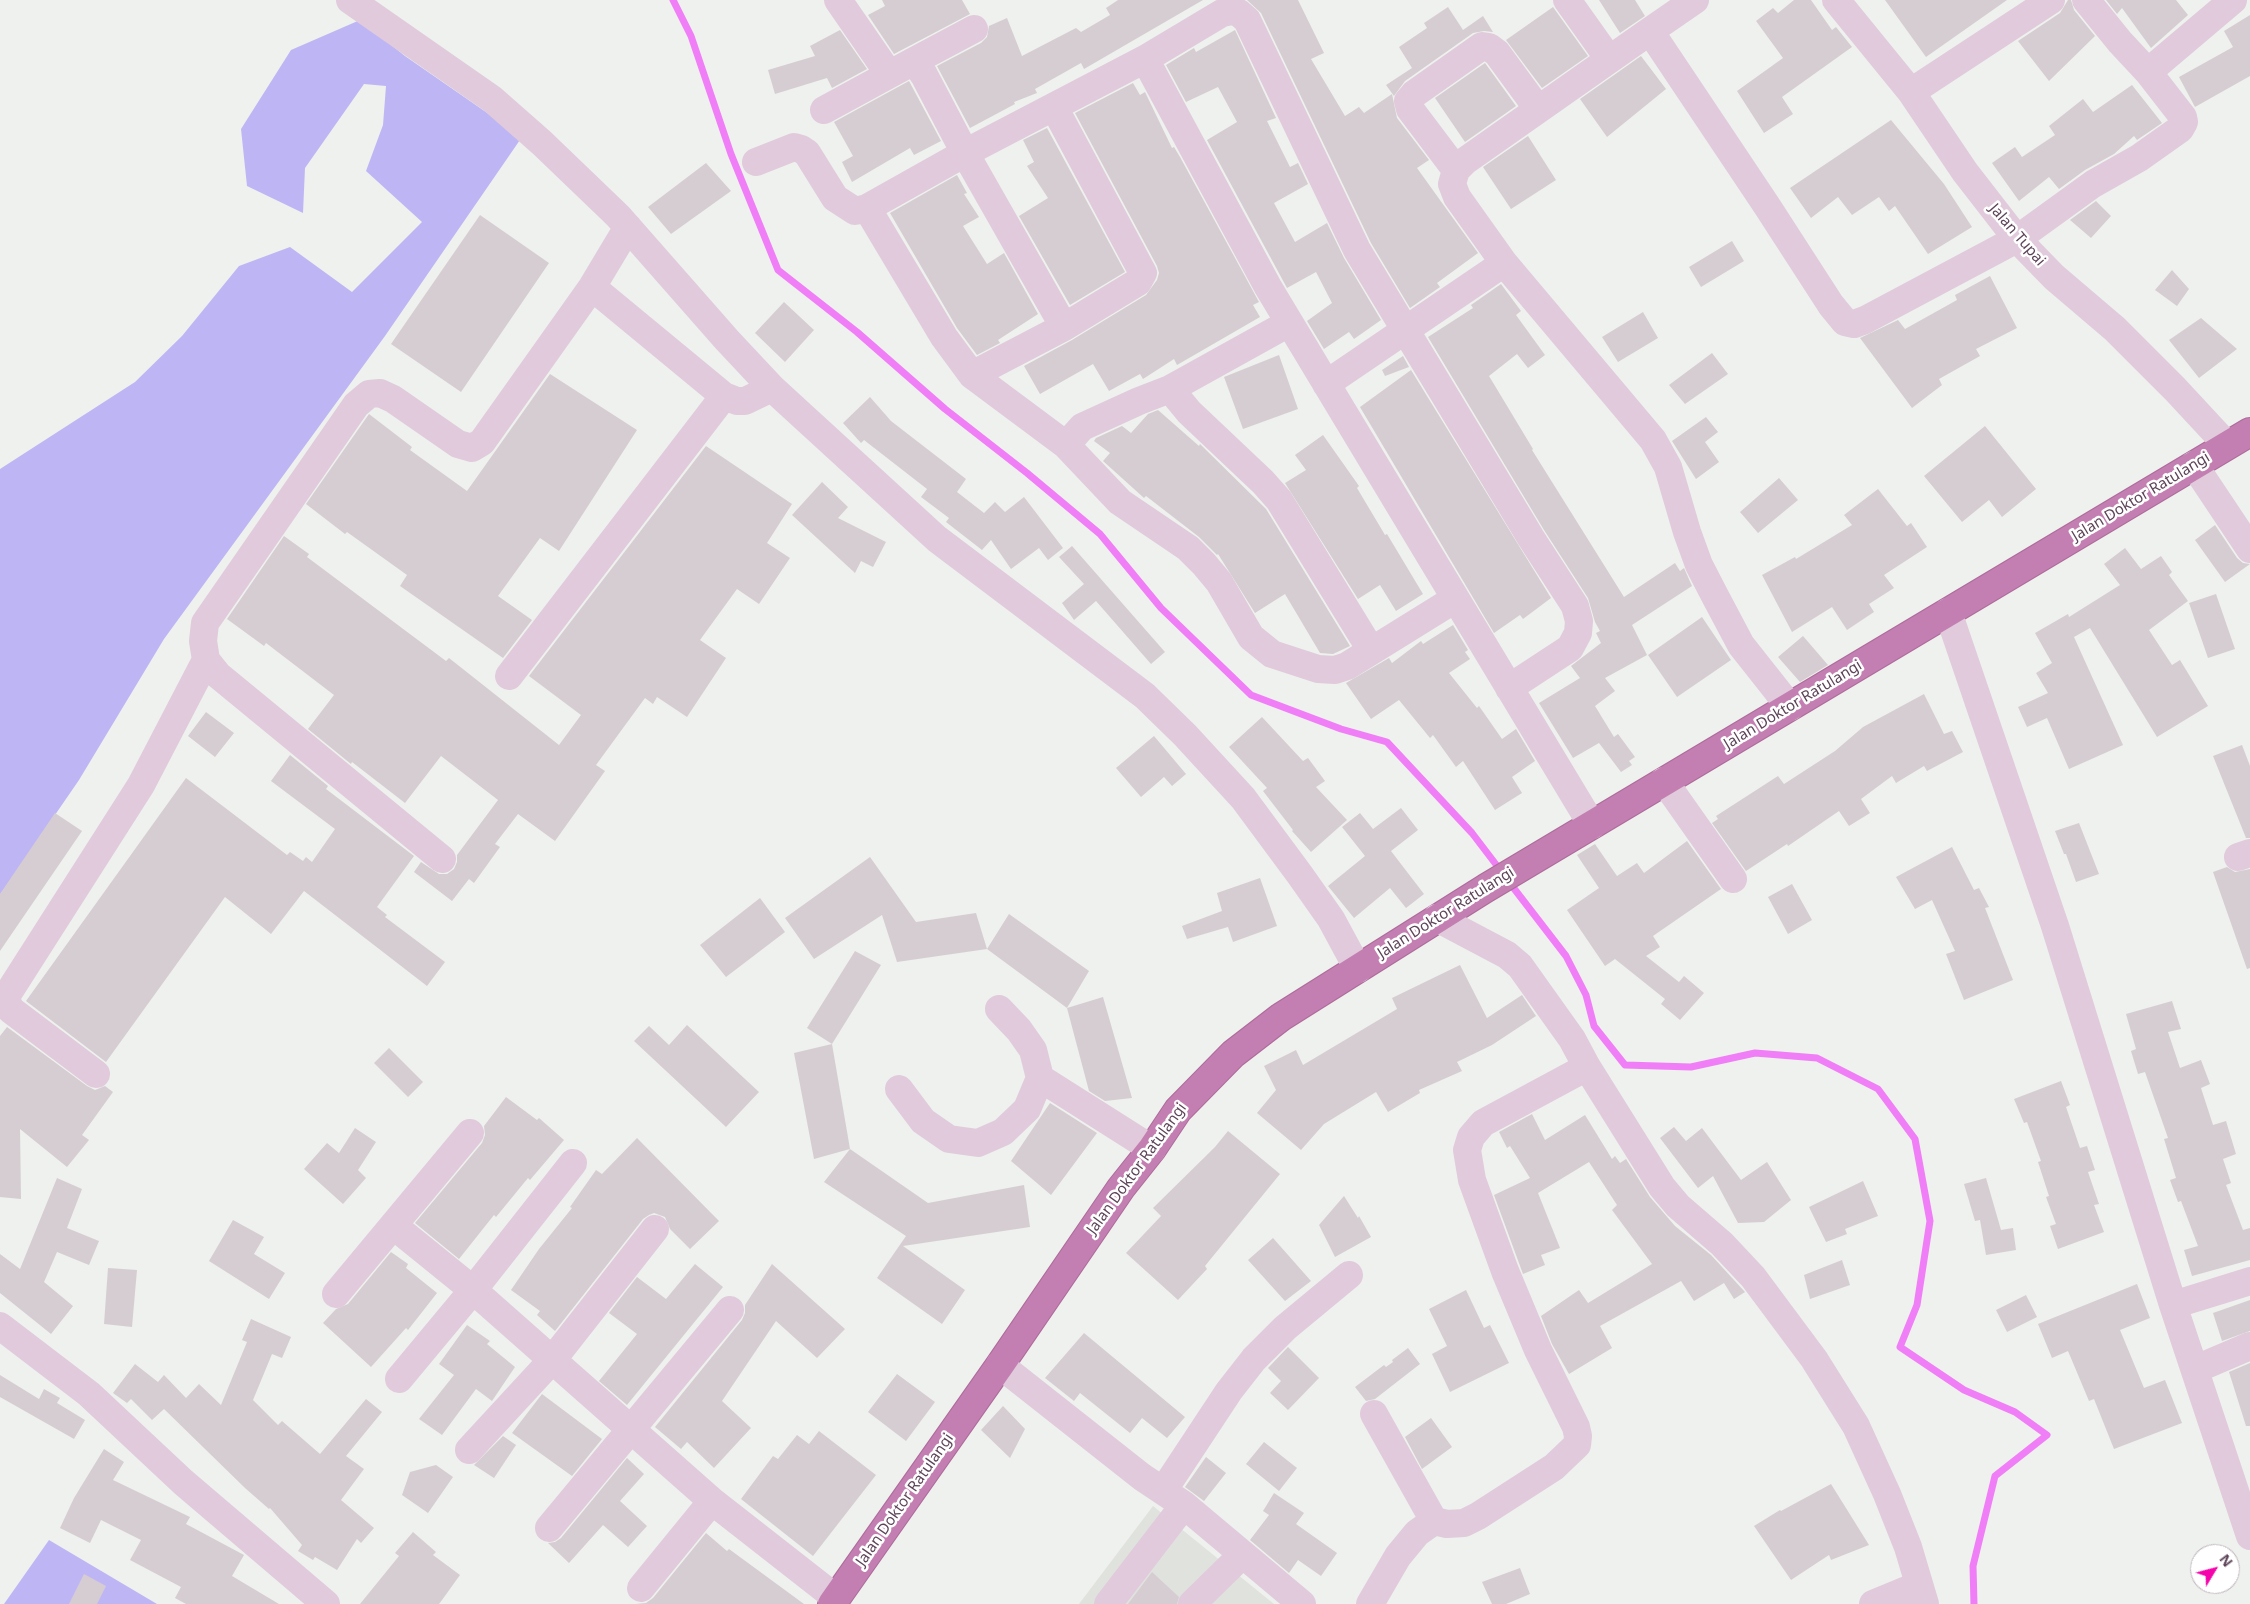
<!DOCTYPE html>
<html>
<head>
<meta charset="utf-8">
<style>
	body { margin:0 }
	#map { position:relative; width:2250px; height:1604px; overflow:hidden; background:#eef1ed; font-family:"Noto Sans",sans-serif }
	canvas { display:block }
	.north { position:absolute; left:2190px; top:1544px; width:50px; height:50px; box-sizing:border-box; background:#fff; border:1px solid #beb4bc; border-radius:50%; rotate:53deg; font-size:14px; font-weight:700; line-height:20px; text-align:center; color:#5d4458 }
	.north::after { content:''; display:block; margin:auto; width:18px; height:22px; background:#f404aa; clip-path:polygon(50% 0,100% 100%,50% 72%,0 100%) }
</style>
</head>
<body>
<div id="map">
<canvas width="2250" height="1604"></canvas>
<div class="north">N</div>
</div>
<script>
const g = document.querySelector('canvas').getContext('2d');
g.lineJoin = 'round';
function paint(path, color) {
  g.fillStyle = color;
  g.fill(path, 'evenodd');
}
function toPath(rows) {
  const path = new Path2D();
  for (const r of rows) {
    path.moveTo(r[0], r[1]);
    for (let i = 2; i < r.length; i += 2) path.lineTo(r[i], r[i + 1]);
  }
  return path;
}
function strokePath(path, color, width, dash) {
  g.strokeStyle = color;
  g.lineWidth = width;
  g.lineCap = dash ? 'butt' : 'round';
  g.setLineDash(dash || []);
  g.stroke(path);
}
function drawText(font, color, halo, rows, align = 'center') {
  g.font = font + ' "Noto Sans",sans-serif';
  g.lineWidth = 5;
  g.setLineDash([]);
  g.textBaseline = 'middle';
  g.strokeStyle = halo;
  g.fillStyle = color;
  for (const [text, x, y, turn = 0] of rows) {
    g.save();
    g.translate(x, y);
    g.rotate((+turn || 0) * Math.PI / 180);
    g.textAlign = isNaN(turn) ? turn : align;
    if (halo) g.strokeText(text, 0, 0);
    g.fillText(text, 0, 0);
    g.restore();
  }
}
paint(toPath([
	[1153,1506,1274,1604,1079,1604]
]), '#e0e2de');
paint(toPath([
	[360,20,405,56,522,137,385,336,164,639,79,780,0,895,0,469,135,382,182,336,239,266,290,247,352,292,422,222,366,171,383,125,386,86,364,84,305,168,303,213,247,186,241,129,291,50],
	[49,1540,157,1604,4,1604]
]), '#beb6f4');
strokePath(toPath([
	[673,0,691,36,731,154,778,270,857,332,945,409,1027,473,1100,534,1161,608,1251,695,1341,729,1387,742,1472,833,1501,871],
	[1509,882,1566,956,1586,995,1594,1026,1625,1065,1691,1067,1755,1053,1817,1058,1878,1089,1915,1139,1930,1221,1917,1305,1900,1347,1964,1390,2015,1412,2047,1435,1995,1476,1973,1566,1974,1604]
]), '#f07ef6', 7);
paint(toPath([
	[882,0,962,0,970,14,894,54,868,15,885,6],
	[1118,0,1203,0,1084,69,1081,63,1035,89,1037,93,1014,102,1015,104,970,128,937,66,981,43,987,37,989,26,1007,18,1022,56,1076,28,1081,32,1110,15,1106,8],
	[1247,0,1298,0,1324,53,1311,59,1345,116,1359,107,1364,113,1392,94,1397,118,1429,160,1417,168,1478,253,1437,283,1440,287,1410,308,1371,243,1261,13],
	[1599,0,1635,0,1645,16,1620,33],
	[1794,0,1811,0,1832,30,1836,27,1852,47,1782,97,1793,114,1764,133,1737,91,1783,58,1756,21,1773,8,1778,13],
	[1885,0,2007,0,1926,57],
	[2068,0,2071,0,2074,10,2095,36,2049,81,2018,41,2060,13],
	[2106,0,2176,0,2188,15,2151,48,2122,8,2117,14],
	[1448,7,1463,30,1483,16,1493,32,1484,31,1473,33,1405,81,1394,96,1386,85,1412,68,1399,47,1427,28,1424,23],
	[1553,7,1588,56,1542,88,1506,40],
	[2250,15,2250,76,2195,107,2179,77,2233,47,2224,31],
	[840,30,867,69,832,88,827,78,775,94,768,70,815,56,810,46],
	[1235,30,1276,118,1267,121,1290,167,1298,163,1308,184,1274,203,1295,242,1327,223,1344,258,1381,320,1354,339,1349,332,1324,349,1307,321,1332,303,1316,272,1287,288,1207,140,1237,122,1218,87,1186,102,1166,65,1194,48,1196,52],
	[1641,56,1666,89,1607,137,1580,99],
	[1485,63,1516,106,1465,142,1435,98],
	[909,81,941,141,914,155,910,148,852,182,842,162,853,156,834,122],
	[1133,83,1140,95,1145,92,1172,148,1174,147,1180,157,1259,302,1253,305,1260,317,1177,365,1174,359,1143,379,1140,374,1109,391,1093,364,1040,394,1024,366,1072,340,1146,295,1157,280,1159,273,1157,266,1075,113],
	[2132,85,2162,123,2137,140,2134,136,2114,154,2085,170,2059,189,2049,177,2019,201,1992,163,2015,147,2022,157,2055,135,2049,126,2083,99,2093,112],
	[1891,120,1944,184,1972,227,1928,254,1895,206,1889,211,1879,197,1852,215,1838,197,1811,218,1790,188],
	[1047,128,1125,272,1070,305,1019,216,1048,198,1027,166,1034,162,1023,140],
	[1528,136,1556,180,1511,209,1483,167],
	[706,163,731,191,671,234,648,207],
	[957,175,967,193,964,194,979,217,963,226,987,264,1004,253,1038,314,998,340,1000,343,977,355,957,328,890,213],
	[2096,201,2111,216,2091,238,2070,220],
	[480,215,549,263,461,392,391,344],
	[1732,241,1744,261,1701,287,1689,267],
	[2172,270,2189,289,2177,306,2155,290],
	[1990,276,2017,328,1976,349,1980,356,1939,379,1942,385,1912,408,1860,338,1898,320,1905,329,1957,300,1955,295],
	[1501,284,1521,311,1516,315,1545,355,1528,368,1517,354,1489,376,1533,449,1532,450,1624,597,1675,563,1680,571,1684,568,1692,586,1632,625,1647,655,1605,678,1615,691,1595,706,1614,737,1618,734,1635,757,1629,761,1632,765,1621,772,1599,743,1573,758,1539,703,1580,678,1571,666,1601,643,1596,633,1600,631,1595,622,1588,598,1544,530,1428,337,1473,308,1471,305],
	[784,302,814,330,785,362,755,333],
	[1643,312,1658,338,1618,362,1602,337],
	[2201,318,2237,349,2199,378,2169,340],
	[1712,353,1728,374,1685,404,1669,385],
	[1279,355,1298,409,1243,429,1224,377],
	[1403,356,1409,367,1385,376,1382,370],
	[1411,370,1551,598,1523,619,1520,615,1494,633,1360,407],
	[550,374,637,430,559,551,540,538,498,596,532,620,503,658,400,586,407,575,347,532,345,534,306,504,369,414,412,447,410,450,467,491],
	[870,397,891,421,966,479,957,492,984,513,995,502,1005,512,1024,497,1063,548,1048,560,1039,548,1011,569,991,540,982,550,946,522,949,518,921,497,927,489,864,440,861,443,843,423],
	[1158,410,1199,446,1200,444,1266,509,1350,646,1333,654,1320,653,1285,594,1255,613,1218,554,1217,555,1199,537,1146,496,1144,498,1103,461,1110,453,1094,441,1096,438,1122,426,1131,433,1148,414],
	[1706,417,1718,432,1705,442,1719,462,1696,479,1672,441],
	[1985,426,2036,489,2002,517,1989,500,1962,522,1924,476],
	[1323,435,1359,486,1357,488,1385,535,1387,534,1423,594,1396,611,1380,585,1358,599,1285,483,1306,470,1295,455],
	[706,446,792,504,767,543,790,558,759,604,737,589,700,640,726,658,687,717,657,697,653,704,645,698,596,765,605,771,555,841,518,814,495,844,500,847,474,883,469,879,452,901,414,872,421,862,439,874,447,874,454,869,457,862,457,855,498,800,441,756,405,803,352,762,351,764,308,729,334,695,266,643,264,646,227,619,284,536,309,554,307,557,446,661,449,658,559,745,581,715,529,676],
	[1779,478,1798,500,1758,533,1740,512],
	[822,482,848,507,838,518,886,542,873,567,861,561,855,573,792,515],
	[1878,489,1907,526,1911,523,1927,547,1884,575,1894,588,1869,604,1874,612,1847,630,1832,607,1792,632,1762,575,1795,557,1796,559,1852,525,1844,515],
	[2215,525,2237,558,2243,563,2250,564,2225,582,2195,540],
	[1072,546,1165,652,1151,664,1096,601,1074,620,1062,603,1084,584,1059,557],
	[2125,548,2141,569,2161,556,2172,572,2169,575,2188,601,2149,630,2172,665,2180,660,2208,706,2157,737,2090,628,2074,637,2123,745,2069,769,2047,718,2027,727,2018,707,2048,693,2036,673,2052,663,2035,633,2068,614,2069,617,2120,585,2104,564],
	[2216,594,2235,649,2208,658,2189,603],
	[1702,617,1731,660,1677,697,1648,655],
	[1453,625,1468,650,1465,652,1470,659,1449,673,1477,708,1479,706,1502,739,1516,729,1535,761,1512,777,1522,793,1495,810,1463,761,1456,767,1433,735,1430,738,1399,700,1371,719,1346,683,1389,658,1392,663,1421,641,1423,644],
	[1803,636,1828,665,1800,682,1778,657],
	[1924,694,1944,734,1952,731,1963,752,1927,771,1924,766,1896,783,1892,776,1861,799,1870,813,1849,826,1839,811,1788,846,1787,844,1746,871,1712,823,1718,819,1716,816,1778,776,1784,784,1835,751,1863,727],
	[206,712,234,733,215,757,188,736],
	[1262,717,1303,761,1308,758,1325,781,1316,787,1347,820,1311,852,1292,831,1293,830,1263,791,1267,788,1229,747],
	[1154,736,1186,774,1172,786,1164,777,1141,797,1116,768],
	[2242,745,2250,766,2250,838,2246,838,2213,756],
	[290,755,328,786,326,789,414,856,377,907,387,915,385,917,445,962,427,986,304,891,271,934,225,897,106,1062,26,1001,186,778,287,855,290,852,303,861,306,857,312,862,335,829,271,781],
	[1401,808,1418,830,1391,851,1424,894,1406,908,1390,888,1354,918,1328,886,1365,856,1342,827,1360,813,1373,829],
	[55,813,82,831,0,951,0,894],
	[2079,823,2099,874,2076,882,2066,854,2064,854,2055,831],
	[1687,841,1721,889,1653,936,1660,947,1646,956,1679,982,1684,976,1704,993,1680,1020,1661,1004,1665,999,1615,959,1605,966,1567,910,1599,888,1577,855,1595,844,1617,876,1637,863,1644,873],
	[1952,847,1974,890,1979,888,1989,907,1985,908,2013,980,1964,1000,1946,954,1955,951,1932,900,1915,909,1896,877],
	[870,857,916,922,976,913,987,949,897,962,882,915,814,959,785,918],
	[2227,867,2235,872,2250,869,2250,968,2247,969,2213,872],
	[1260,878,1277,926,1233,942,1228,927,1187,939,1182,926,1222,911,1217,893],
	[1792,884,1812,920,1788,934,1768,897],
	[760,898,785,932,726,977,700,945],
	[1009,914,1089,971,1067,1008,987,949],
	[855,951,881,965,832,1044,807,1028],
	[1460,965,1487,1018,1522,995,1536,1016,1492,1045,1457,1062,1462,1071,1419,1090,1420,1093,1388,1112,1376,1092,1324,1124,1301,1150,1257,1113,1276,1090,1264,1066,1296,1050,1303,1065,1397,1009,1392,998],
	[1103,997,1132,1098,1105,1101,1089,1091,1067,1008],
	[2172,1001,2181,1029,2168,1032,2180,1068,2201,1060,2210,1084,2201,1088,2213,1125,2226,1121,2236,1154,2223,1159,2231,1183,2226,1185,2243,1230,2250,1228,2250,1260,2192,1276,2184,1250,2198,1246,2181,1201,2178,1202,2170,1180,2176,1178,2164,1139,2168,1138,2145,1072,2138,1074,2131,1051,2136,1049,2126,1014],
	[687,1025,759,1092,726,1127,634,1041,649,1026,669,1045],
	[7,1027,87,1086,95,1090,105,1086,113,1092,82,1135,89,1140,67,1167,20,1129,21,1199,0,1197,0,1036],
	[832,1044,850,1149,814,1159,794,1053],
	[389,1048,423,1082,408,1097,374,1063],
	[2061,1081,2070,1105,2066,1107,2080,1148,2087,1146,2095,1170,2088,1172,2099,1204,2094,1205,2104,1232,2058,1249,2050,1226,2056,1224,2046,1197,2049,1196,2038,1162,2041,1161,2027,1122,2024,1123,2014,1099],
	[506,1097,537,1120,539,1118,564,1140,530,1180,528,1178,496,1217,494,1215,459,1259,415,1223,482,1143,485,1135,484,1126],
	[1050,1103,1097,1133,1051,1195,1011,1161],
	[1532,1114,1545,1140,1585,1115,1612,1159,1615,1156,1620,1163,1626,1159,1650,1197,1675,1226,1711,1255,1745,1292,1734,1299,1724,1283,1694,1301,1681,1281,1600,1326,1612,1348,1569,1374,1552,1344,1541,1316,1579,1290,1588,1303,1652,1264,1612,1210,1617,1205,1589,1162,1538,1193,1560,1248,1541,1255,1545,1265,1523,1274,1494,1195,1530,1178,1510,1146,1507,1148,1499,1132],
	[1674,1127,1686,1141,1702,1128,1741,1180,1767,1162,1791,1200,1764,1222,1738,1223,1713,1176,1698,1188,1660,1138],
	[355,1128,376,1142,358,1170,366,1178,343,1204,304,1169,327,1143,339,1153],
	[1228,1131,1280,1174,1205,1266,1207,1269,1178,1300,1126,1253,1161,1216,1153,1208,1215,1147],
	[637,1138,719,1221,690,1249,670,1229,665,1217,654,1213,649,1215,643,1219,555,1331,537,1315,540,1311,511,1290,539,1249,572,1208,570,1207,596,1170,602,1174],
	[850,1149,928,1203,1024,1185,1030,1227,903,1246,965,1290,942,1324,877,1278,906,1236,824,1182],
	[57,1178,82,1189,67,1228,99,1241,89,1265,57,1252,44,1282,73,1306,51,1334,0,1293,0,1254,20,1269],
	[1986,1178,2001,1230,2013,1228,2016,1250,1986,1255,1980,1220,1975,1221,1964,1184],
	[1863,1181,1878,1216,1845,1229,1847,1234,1826,1242,1809,1207],
	[1344,1196,1358,1218,1359,1216,1371,1237,1335,1257,1319,1225],
	[233,1220,264,1237,254,1254,285,1273,269,1299,209,1261],
	[1273,1238,1311,1281,1285,1301,1248,1260],
	[391,1252,408,1264,406,1268,437,1293,408,1330,406,1328,371,1367,323,1323,336,1309,348,1304],
	[1842,1260,1850,1285,1810,1299,1804,1275],
	[695,1264,723,1287,627,1405,599,1381,637,1334,609,1313,637,1277,666,1299],
	[772,1264,845,1329,817,1358,776,1321,722,1401,751,1428,714,1468,687,1442,681,1449,655,1427,742,1320,745,1313,745,1305],
	[108,1268,137,1270,132,1327,104,1324],
	[2137,1284,2150,1318,2120,1330,2144,1388,2165,1380,2182,1423,2114,1449,2094,1399,2089,1401,2068,1351,2052,1358,2038,1324],
	[1466,1290,1484,1328,1490,1325,1509,1363,1450,1392,1432,1354,1447,1346,1429,1309],
	[2026,1295,2037,1317,2007,1332,1996,1310],
	[2250,1300,2250,1331,2222,1341,2213,1313],
	[251,1319,291,1337,282,1358,272,1354,253,1400,278,1425,282,1421,320,1454,366,1399,382,1412,346,1456,364,1469,341,1500,374,1528,361,1543,357,1539,337,1570,315,1557,313,1560,298,1551,302,1545,270,1508,269,1509,245,1488,164,1409,152,1420,131,1399,127,1403,113,1393,135,1364,158,1382,164,1375,186,1398,199,1384,221,1405,247,1342,242,1340],
	[467,1325,490,1341,487,1344,515,1367,492,1401,476,1389,442,1435,419,1419,454,1375,439,1364],
	[1084,1333,1185,1417,1167,1438,1142,1418,1130,1433,1080,1393,1074,1401,1045,1378],
	[1288,1347,1319,1378,1288,1410,1270,1393,1281,1381,1268,1368],
	[1408,1348,1420,1364,1375,1399,1366,1401,1355,1387,1384,1365,1386,1367,1393,1362,1392,1360],
	[2250,1363,2250,1426,2246,1426,2229,1372],
	[897,1374,935,1402,906,1441,868,1412],
	[0,1375,39,1399,44,1389,60,1398,57,1403,85,1420,74,1439,0,1397],
	[542,1394,602,1439,572,1476,512,1433],
	[1003,1406,1025,1429,1010,1458,981,1430],
	[1431,1418,1452,1447,1422,1469,1405,1437],
	[819,1431,876,1475,813,1556,741,1499,773,1456,778,1459,797,1435,809,1444],
	[503,1436,516,1445,494,1478,474,1465],
	[1264,1442,1297,1468,1279,1491,1246,1464],
	[104,1449,124,1462,113,1480,190,1517,186,1524,244,1555,232,1576,279,1604,186,1604,175,1598,181,1587,130,1560,141,1540,101,1520,90,1543,60,1528,74,1498],
	[1206,1457,1226,1473,1204,1501,1185,1487],
	[627,1458,644,1474,620,1501,647,1526,628,1547,603,1525,569,1563,548,1543,555,1542,561,1538],
	[436,1465,453,1477,428,1513,402,1495,410,1472],
	[1831,1484,1869,1545,1831,1560,1829,1555,1791,1580,1754,1526,1780,1510,1781,1511],
	[1274,1493,1304,1513,1296,1524,1337,1553,1321,1576,1298,1560,1289,1573,1250,1540,1269,1515,1263,1511],
	[413,1532,436,1552,433,1555,460,1575,442,1600,439,1604,360,1604,399,1556,395,1553],
	[706,1533,727,1551,729,1549,804,1604,636,1604,646,1603,653,1598],
	[1520,1568,1530,1594,1506,1604,1492,1604,1482,1582],
	[1152,1572,1179,1597,1177,1604,1128,1604],
	[84,1574,106,1586,97,1604,69,1604]
]), '#d6cdd2');
const highway = toPath([
	[832,1604,1000,1365,1121,1188,1152,1149,1178,1110,1233,1054,1281,1017,1486,888,2250,432]
]);
strokePath(highway, '#af6a9c', 30);
strokePath(toPath([
	[350,0,492,99,542,143,618,216,727,340,772,388,808,421,937,539,1145,696,1185,735,1243,798,1300,875,1331,919,1358,969],
	[838,0,889,74],
	[1567,0,1609,59],
	[1836,0,1911,92,1965,172,2017,239,2054,277,2115,329,2175,389,2227,445],
	[1650,31,1695,0],
	[1145,59,1268,287,1592,825],
	[914,61,974,29],
	[2148,72,2233,0],
	[1911,92,2051,0],
	[824,110,914,61,924,75,965,153,1064,327,1138,282,1143,273,1054,107],
	[756,162,794,147,801,149,807,153,835,198,855,211,867,208,965,153,1145,59,1222,13,1231,11,1239,13,1247,20,1357,250,1531,538,1575,606,1579,621,1578,633,1570,648,1509,688],
	[1456,170,1410,109,1408,101,1414,94,1482,46,1489,47,1497,53,1538,109],
	[867,208,944,337,972,375,1066,445],
	[1504,263,1653,440,1668,467,1687,532,1699,565,1715,596,1741,645,1790,707],
	[592,287,724,396,737,401,745,401,772,388],
	[1289,323,1170,389,1139,401,1082,427,1066,445,1120,502,1188,548,1204,564,1219,582,1251,637,1272,654,1318,669,1335,670,1347,666,1455,599],
	[972,375,1064,327],
	[1326,384,1504,263,1457,197,1452,184,1456,170,1465,161,1650,31,1767,206,1831,305,1845,322,1854,324,1865,320,2017,239,2093,184,2139,158,2180,129,2184,122,2183,117,2148,72,2120,42,2086,0],
	[1170,389,1189,412,1263,482,1279,500,1371,650],
	[2194,465,2250,549],
	[1948,612,2055,926,2173,1305,2250,1536],
	[509,676,724,396],
	[1664,781,1733,879],
	[2238,857,2250,853],
	[442,859,218,675,206,660,203,641,205,623,356,405,369,394,380,393,393,399,458,444,472,448,482,442,592,287,628,227],
	[1437,918,1507,955,1520,966,1572,1039,1587,1067,1662,1187,1678,1206,1722,1244,1753,1277,1814,1359,1856,1426,1887,1494,1908,1547,1925,1604],
	[96,1074,11,1010,7,1002,7,995,141,785,206,660],
	[1040,1078,1152,1149],
	[899,1089,923,1121,949,1139,978,1143,1003,1132,1027,1109,1040,1078,1033,1050,1019,1030,999,1009],
	[394,1226,473,1290,712,1501,836,1598],
	[336,1294,470,1133],
	[2173,1305,2250,1281],
	[0,1326,89,1394,183,1482,326,1604],
	[1000,1365,1142,1477,1184,1505,1302,1604],
	[2196,1369,2250,1346],
	[399,1379,473,1290,573,1163],
	[1374,1414,1434,1521],
	[469,1450,553,1359,655,1229],
	[1163,1491,1229,1391,1254,1359,1285,1328,1349,1275],
	[549,1528,730,1310],
	[641,1588,712,1501],
	[1108,1604,1184,1505],
	[1192,1604,1242,1555],
	[1370,1604,1398,1556,1417,1533,1434,1521,1447,1524,1464,1523,1478,1516,1554,1467,1577,1445,1578,1436,1576,1427,1538,1350,1505,1271,1472,1180,1467,1150,1471,1137,1483,1123,1587,1067],
	[1873,1604,1919,1585]
]), '#e0cadb', 28);
strokePath(highway, '#c37fb1', 28);
drawText('15px', '#5d4458', '#fff', [
	["Jalan Tupai",2017,235,49],
	["Jalan Doktor Ratulangi",2141,497,-31],
	["Jalan Doktor Ratulangi",1793,705,-31],
	["Jalan Doktor Ratulangi",1446,913,-32],
	["Jalan Doktor Ratulangi",1137,1169,-54],
	["Jalan Doktor Ratulangi",905,1500,-55]
]);
</script>
</body>
</html>
